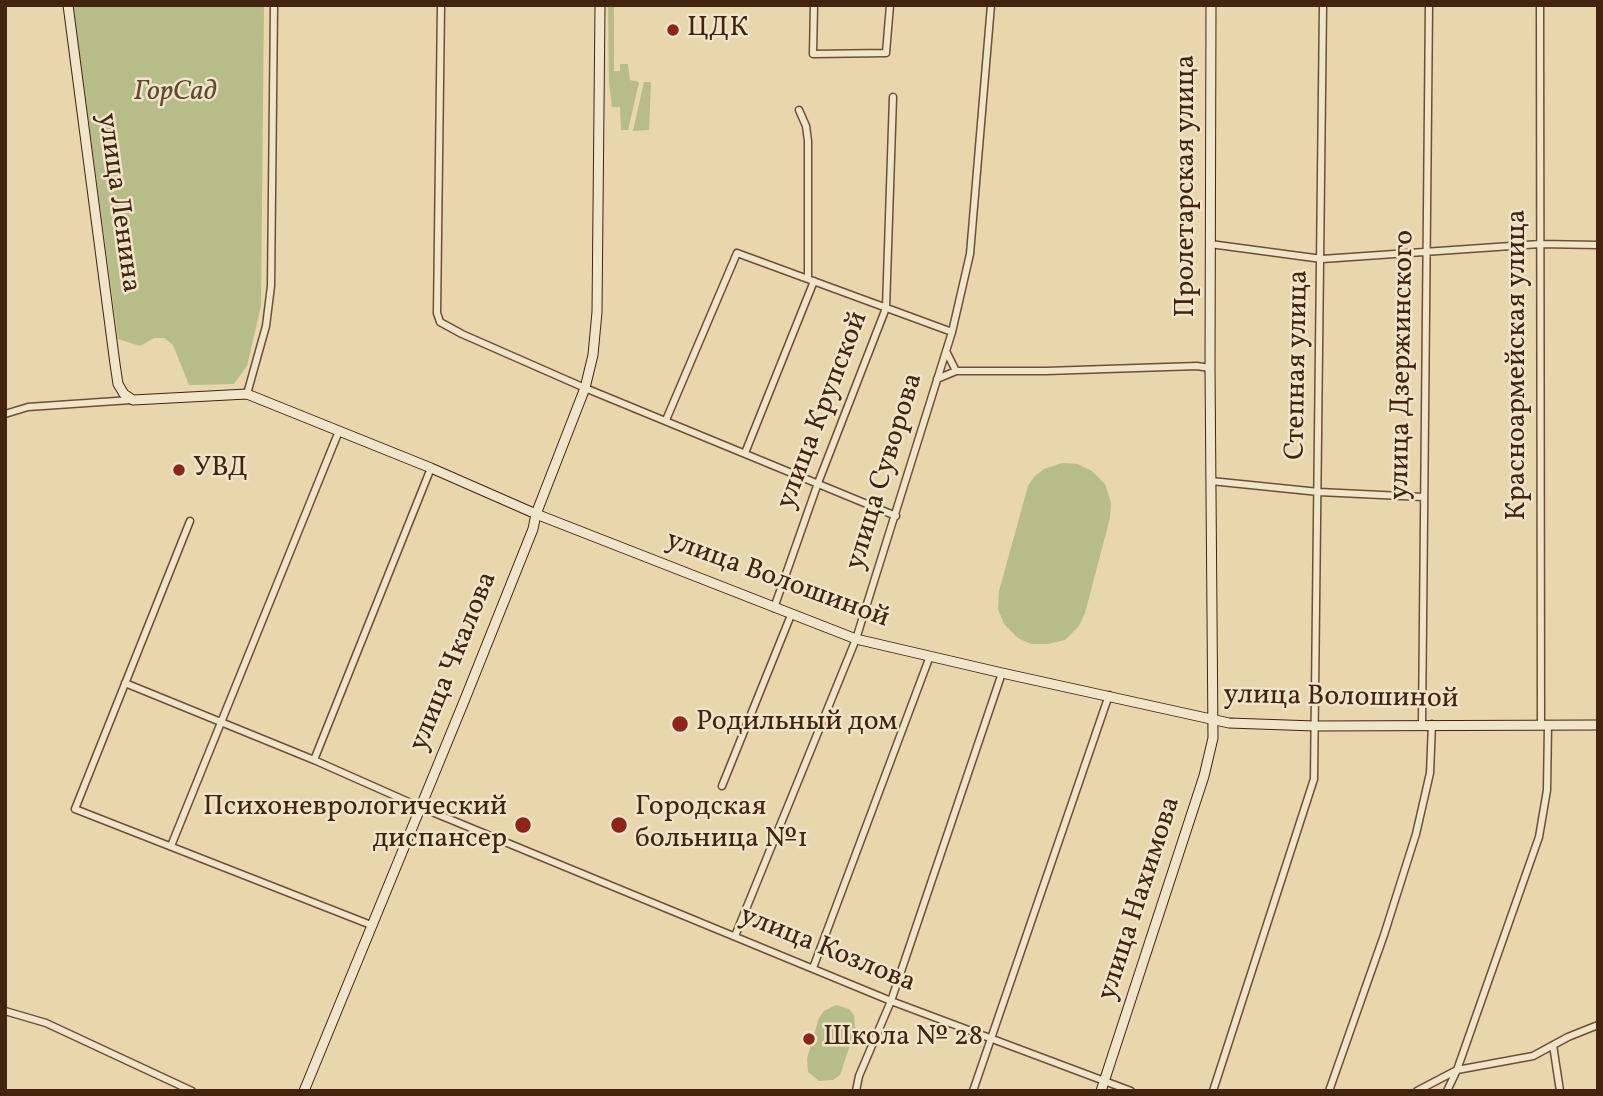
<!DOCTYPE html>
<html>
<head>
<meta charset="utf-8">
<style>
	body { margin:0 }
	#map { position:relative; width:1603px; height:1096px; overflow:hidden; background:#e8d6ac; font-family:Vollkorn,serif }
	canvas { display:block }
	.frame { position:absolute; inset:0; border:7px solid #43240f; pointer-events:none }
</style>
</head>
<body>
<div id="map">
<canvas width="1603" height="1096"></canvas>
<div class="frame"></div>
</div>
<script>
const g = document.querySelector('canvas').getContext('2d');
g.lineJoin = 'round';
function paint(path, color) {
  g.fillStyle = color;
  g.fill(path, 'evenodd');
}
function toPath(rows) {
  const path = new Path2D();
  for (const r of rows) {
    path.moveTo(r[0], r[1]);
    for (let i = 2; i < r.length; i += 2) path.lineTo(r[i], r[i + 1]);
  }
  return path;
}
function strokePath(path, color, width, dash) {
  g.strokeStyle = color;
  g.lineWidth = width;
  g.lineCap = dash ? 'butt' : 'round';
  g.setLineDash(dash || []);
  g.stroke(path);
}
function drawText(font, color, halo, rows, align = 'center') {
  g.font = font + ' Vollkorn,serif';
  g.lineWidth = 5;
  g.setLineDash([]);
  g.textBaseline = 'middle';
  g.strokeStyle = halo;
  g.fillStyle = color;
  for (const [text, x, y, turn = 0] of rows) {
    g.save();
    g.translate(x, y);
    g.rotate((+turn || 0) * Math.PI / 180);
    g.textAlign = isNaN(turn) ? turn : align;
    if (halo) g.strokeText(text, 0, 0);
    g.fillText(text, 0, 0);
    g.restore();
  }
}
paint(toPath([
	[73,5,264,5,261,306,247,366,234,384,189,385,173,345,164,338,154,338,140,346,118,339],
	[608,5,614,5,614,71,620,71,620,64,628,64,630,80,639,82,628,130,621,130,620,107,612,107,609,83],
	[644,82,651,82,649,130,633,131],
	[1062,463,1078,464,1092,471,1105,484,1111,503,1110,518,1085,613,1079,626,1065,640,1048,644,1031,644,1018,638,1004,624,998,609,999,591,1028,486,1034,477,1044,469],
	[836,1005,849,1009,854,1015,855,1030,840,1075,833,1080,819,1081,808,1072,807,1058,819,1018,824,1011]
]), '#b7bd88');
const street = toPath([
	[441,5,437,313,440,322,462,334,585,388,896,516],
	[814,5,813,54,886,53,890,5],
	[1540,5,1541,725],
	[799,110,806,126,808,141,808,279],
	[1210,244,1322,259,1540,244,1598,245],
	[946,351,956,371],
	[937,379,956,371,1046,371,1197,366,1210,368],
	[247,394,266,326,271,286,274,5],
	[5,414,28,407,131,400],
	[666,420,737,253,952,332],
	[745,453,814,281],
	[1211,481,1319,492,1423,497],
	[190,521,75,809,371,925],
	[774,608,818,483,886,308,893,97],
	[125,683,314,760,420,807,891,1001,1131,1091],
	[1422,724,1429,5],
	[314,760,431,468],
	[722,786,791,615],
	[171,846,339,431],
	[735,936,856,639,952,332,970,254,991,5],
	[813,968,930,656],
	[5,1011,46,1023,192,1091],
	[1553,1045,1560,1091],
	[856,1091,859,1076,891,1001,1002,673],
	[973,1091,1109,695],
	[1213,1091,1314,779,1323,5],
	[1329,1091,1384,935,1416,834,1430,773,1432,724],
	[1417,1091,1457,1070,1533,1056,1568,1037,1598,1025],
	[1447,1091,1457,1070,1539,837,1547,790,1548,725]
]);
const secondary = toPath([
	[68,5,115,364,118,384,124,394,133,400,247,394,431,468,536,514,856,639,1002,673,1229,723,1315,726,1598,725],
	[304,1091,465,699,533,529,536,514,585,388,593,355,597,312,600,5],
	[1101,1091,1204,776,1213,738,1210,368,1211,5]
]);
strokePath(street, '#6c5036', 9);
strokePath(secondary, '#43240f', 11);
strokePath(street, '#f0e4c9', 6);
strokePath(secondary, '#f0e4c9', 9);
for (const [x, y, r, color] of [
	[673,30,7,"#8f2418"],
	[179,470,7,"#8f2418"],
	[680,724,9,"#8f2418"],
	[523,825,9,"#8f2418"],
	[619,825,9,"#8f2418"],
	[809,1039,7,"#8f2418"]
]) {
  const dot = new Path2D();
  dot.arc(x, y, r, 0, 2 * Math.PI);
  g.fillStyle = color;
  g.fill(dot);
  strokePath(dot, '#f0e4c9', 2.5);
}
drawText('28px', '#43240f', '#f0e4c9', [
	["ЦДК",687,30],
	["УВД",193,470],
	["Родильный дом",696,724],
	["Психоневрологический",507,809,"right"],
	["диспансер",507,841,"right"],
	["Городская",635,809],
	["больница №1",635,841],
	["Школа № 28",823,1039]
], 'left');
drawText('italic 28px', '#604a2d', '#f0e4c9', [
	["ГорСад",175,94]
]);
drawText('28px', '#43240f', '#f0e4c9', [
	["Пролетарская улица",1188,186,-90],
	["улица Ленина",117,203,82],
	["Степная улица",1299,365,-89],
	["улица Дзержинского",1404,365,-89],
	["Красноармейская улица",1519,365,-90],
	["улица Крупской",824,411,-69],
	["улица Суворова",886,472,-73],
	["улица Волошиной",777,581,20],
	["улица Чкалова",455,662,-68],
	["улица Волошиной",1341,699,1],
	["улица Нахимова",1141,899,-72],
	["улица Козлова",827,951,22]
]);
</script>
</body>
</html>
